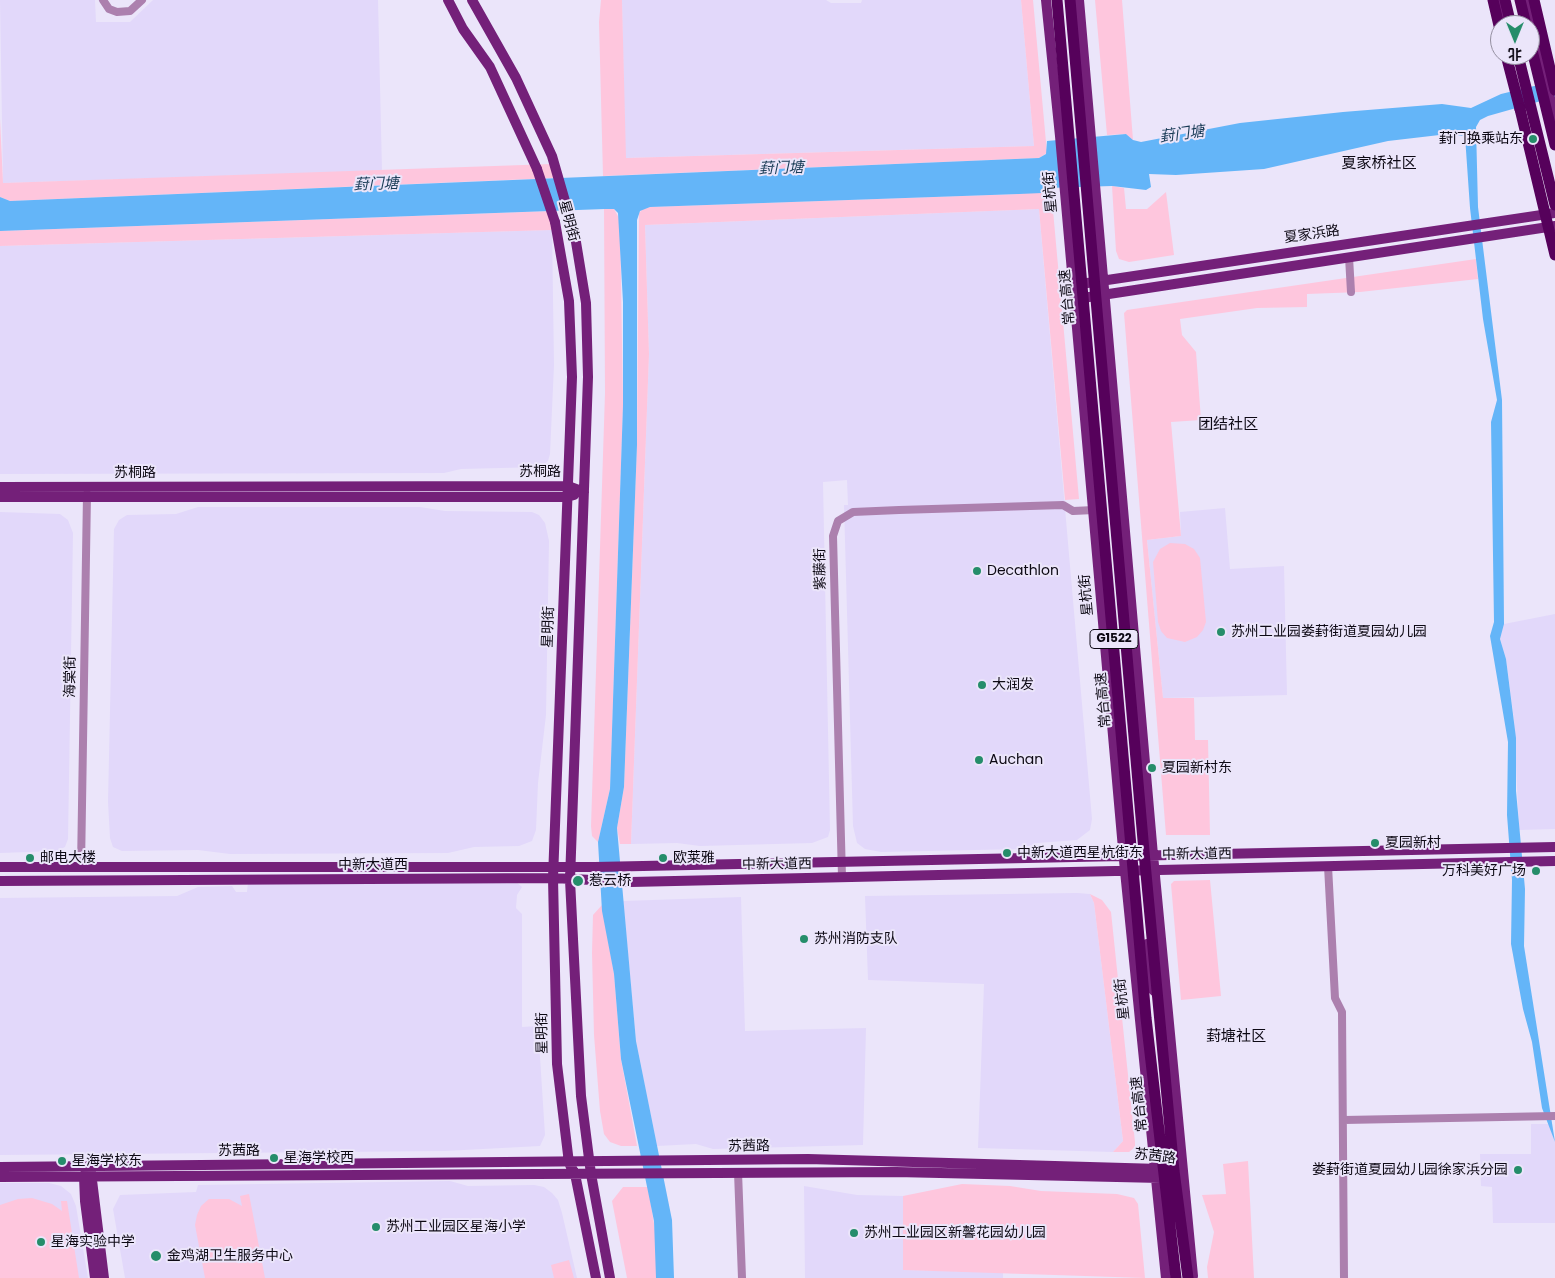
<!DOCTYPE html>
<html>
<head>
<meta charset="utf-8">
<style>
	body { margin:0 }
	#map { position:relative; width:1555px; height:1278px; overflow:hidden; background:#ebe5fa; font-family:Poppins,"Noto Sans SC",sans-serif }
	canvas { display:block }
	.north { position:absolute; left:1490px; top:15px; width:50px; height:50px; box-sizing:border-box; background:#ebe5fa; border:1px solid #928d9e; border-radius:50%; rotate:180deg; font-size:14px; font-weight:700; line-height:20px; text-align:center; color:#0d0914 }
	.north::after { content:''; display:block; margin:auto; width:18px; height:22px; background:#258d6a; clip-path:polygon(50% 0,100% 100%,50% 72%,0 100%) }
</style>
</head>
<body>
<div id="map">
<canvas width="1555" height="1278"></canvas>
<div class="north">北</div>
</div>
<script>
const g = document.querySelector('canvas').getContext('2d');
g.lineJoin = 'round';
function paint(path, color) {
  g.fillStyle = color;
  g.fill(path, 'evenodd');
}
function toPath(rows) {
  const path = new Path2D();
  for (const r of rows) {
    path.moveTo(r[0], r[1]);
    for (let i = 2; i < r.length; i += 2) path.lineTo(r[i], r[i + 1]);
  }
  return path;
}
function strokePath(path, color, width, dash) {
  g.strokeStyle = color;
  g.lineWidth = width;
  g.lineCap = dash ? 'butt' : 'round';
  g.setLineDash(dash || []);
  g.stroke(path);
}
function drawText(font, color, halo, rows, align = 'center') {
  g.font = font + ' Poppins,"Noto Sans SC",sans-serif';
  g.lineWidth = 4;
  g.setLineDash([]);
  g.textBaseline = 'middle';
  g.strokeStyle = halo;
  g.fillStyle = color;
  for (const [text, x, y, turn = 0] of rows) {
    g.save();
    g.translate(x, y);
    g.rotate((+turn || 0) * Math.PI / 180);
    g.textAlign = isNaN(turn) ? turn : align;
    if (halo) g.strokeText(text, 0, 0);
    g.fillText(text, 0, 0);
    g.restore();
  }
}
paint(toPath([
	[0,0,95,0,96,22,130,22,153,0,378,0,382,171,3,183],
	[622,0,826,0,831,3,861,3,862,0,1021,0,1034,146,625,158],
	[1039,209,1092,819,1090,830,1077,840,1037,843,1022,849,881,852,865,849,857,843,853,826,844,505,848,505,847,480,823,482,830,830,828,837,812,843,700,846,677,843,631,844,649,354,645,225],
	[552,230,554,365,550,454,548,461,541,467,461,469,444,473,0,474,0,246],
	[198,507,420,507,445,511,532,512,539,515,545,523,549,541,546,715,538,783,536,830,532,841,519,846,474,847,448,853,230,854,198,850,122,851,113,847,110,838,108,802,114,529,119,520,127,515,176,514],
	[1225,508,1230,569,1284,566,1287,695,1163,698,1147,540,1181,536,1180,512],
	[0,512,60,514,68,520,73,533,68,839,65,847,57,851,0,853],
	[1555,614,1555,829,1519,830,1514,720,1506,659,1500,639,1504,624],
	[513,879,522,887,517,895,516,908,522,914,522,1027,538,1026,545,1135,540,1146,445,1151,0,1155,0,898,177,896,198,887,232,886,236,892,247,892,248,882],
	[1077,893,1090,894,1094,903,1123,1141,1113,1152,978,1148,984,984,868,980,865,896],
	[741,897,745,1031,866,1028,863,1145,713,1149,696,1144,657,1146,636,1041,623,901],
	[1531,1124,1549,1124,1555,1142,1555,1223,1493,1223,1492,1187,1481,1186,1480,1154,1531,1154],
	[450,1181,468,1186,534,1185,544,1187,552,1193,558,1200,562,1213,577,1278,125,1278,113,1209,120,1195,196,1192,198,1185],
	[0,1183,49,1183,61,1186,71,1194,76,1206,88,1278,0,1278],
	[804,1186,857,1195,903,1196,903,1270,1003,1272,1003,1278,805,1278]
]), '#e2d8fa');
paint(toPath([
	[601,0,622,0,626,158,1034,146,1021,0,1033,0,1047,153,1039,158,603,176,599,22],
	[1095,0,1122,0,1133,140,1126,134,1107,135],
	[0,119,3,183,552,164,554,178,10,201,0,197],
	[1112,186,1124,188,1126,209,1147,209,1166,192,1174,255,1129,262,1119,259,1116,251],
	[1051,188,1079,499,1065,500,1039,209,645,225,649,354,631,844,620,844,617,828,624,787,637,445,639,213,643,209,650,207,1019,194],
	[604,209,614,209,620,220,623,405,610,789,598,842,592,836,591,826,605,393],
	[552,211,552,230,0,246,0,231],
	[1476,259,1478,279,1360,292,1307,294,1307,307,1257,308,1180,319,1182,335,1196,352,1201,420,1171,422,1181,536,1147,540,1163,698,1194,698,1195,740,1208,740,1210,835,1166,835,1124,313,1127,310],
	[1170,543,1185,544,1194,549,1200,558,1206,622,1203,630,1197,637,1185,642,1167,638,1161,631,1158,622,1153,562,1160,549],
	[1210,880,1221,996,1181,1000,1171,884,1174,881],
	[1090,894,1102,900,1111,912,1135,1142,1135,1147,1129,1152,1113,1152,1123,1141,1094,903],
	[602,905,614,974,621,1059,637,1146,621,1146,610,1142,604,1134,600,1111,594,1035,592,953,593,915],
	[1248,1161,1254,1278,1208,1278,1207,1267,1214,1232,1202,1195,1226,1194,1223,1164],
	[962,1184,1010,1186,1041,1191,1117,1194,1134,1198,1138,1204,1145,1278,903,1270,903,1196],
	[623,1187,648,1187,656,1236,656,1278,627,1278,612,1201],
	[249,1194,265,1278,205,1278,195,1225,197,1215,201,1206,209,1199,229,1199,242,1206,240,1196],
	[32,1198,52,1204,62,1211,61,1201,67,1201,79,1278,0,1278,0,1205,18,1199],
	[569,1260,574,1278,554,1278,551,1265]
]), '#fec6dd');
paint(toPath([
	[1555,81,1555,97,1488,116,1480,120,1476,127,1478,207,1502,400,1504,624,1500,639,1506,659,1516,738,1516,791,1525,889,1524,946,1555,1142,1542,1108,1532,1042,1523,1009,1511,944,1512,880,1507,815,1508,742,1490,636,1494,622,1491,422,1497,400,1483,319,1470,208,1465,136,1448,134,1388,141,1264,169,1176,175,1149,174,1151,187,1146,190,1112,186,1048,188,1042,193,1019,194,650,207,640,211,637,220,637,445,624,787,617,828,636,1041,672,1220,674,1278,656,1278,654,1221,621,1059,614,974,602,911,598,842,610,789,623,405,623,302,618,213,614,209,605,209,0,231,0,197,10,201,1039,158,1046,154,1047,141,1126,134,1133,140,1141,142,1240,123,1343,112,1442,104,1471,108,1501,94]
]), '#64b5f8');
strokePath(toPath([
	[103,0,109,9,117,12,130,11,142,0],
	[1349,257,1351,292],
	[1328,866,1335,998,1342,1012,1344,1278],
	[81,867,87,494],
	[842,877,833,536,838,521,853,512,899,510,1063,505,1073,511,1094,510],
	[1344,1120,1555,1116],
	[738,1172,742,1278]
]), '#ac80ae', 8);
strokePath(toPath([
	[448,0,463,29,490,67,537,169],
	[472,0,516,78,552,156,575,236,586,303,588,377,570,880,581,1096,591,1174,610,1278],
	[1046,0,1060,136,1125,871,1166,1278],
	[1079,0,1153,855,1193,1276],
	[1499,0,1505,25],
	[1527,0,1555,119],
	[555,222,569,301,572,377,553,878,557,1064,569,1163,575,1174,596,1278],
	[1074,285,1555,213],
	[1076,299,1555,226],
	[0,487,568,486,584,492],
	[0,497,567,497,574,495],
	[0,867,595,867,1555,847],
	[0,881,553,878,631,882,1555,861],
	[1147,944,1151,988,1161,997],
	[0,1167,808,1159,1160,1169],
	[86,1172,84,1176,85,1201,95,1278],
	[91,1172,104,1278],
	[0,1177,896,1172,1161,1178]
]), '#742079', 10);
strokePath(toPath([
	[1493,0,1500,30],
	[1505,0,1511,25],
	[1520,0,1526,25],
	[1534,0,1555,90],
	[1530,42,1555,145],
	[1506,55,1520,109],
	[1518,55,1555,205]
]), '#56015b', 11);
strokePath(toPath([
	[537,169,555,222]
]), '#742079', 10);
strokePath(toPath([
	[1057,0,1146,1018,1176,1278],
	[1070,0,1145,863,1174,1171,1188,1278],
	[1520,109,1555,255]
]), '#56015b', 11);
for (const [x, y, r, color] of [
	[1533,139,5,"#258d6a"],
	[977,571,5,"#258d6a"],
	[1221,632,5,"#258d6a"],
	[982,685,5,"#258d6a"],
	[979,760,5,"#258d6a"],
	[1152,768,5,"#258d6a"],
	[1375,843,5,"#258d6a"],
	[1007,853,5,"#258d6a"],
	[30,858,5,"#258d6a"],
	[663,858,5,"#258d6a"],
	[1536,871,5,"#258d6a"],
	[578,881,6,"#258d6a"],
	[804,939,5,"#258d6a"],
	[274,1158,5,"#258d6a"],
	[62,1161,5,"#258d6a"],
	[1518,1170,5,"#258d6a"],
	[376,1227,5,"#258d6a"],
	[854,1233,5,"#258d6a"],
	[41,1242,5,"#258d6a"],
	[156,1256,6,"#258d6a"]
]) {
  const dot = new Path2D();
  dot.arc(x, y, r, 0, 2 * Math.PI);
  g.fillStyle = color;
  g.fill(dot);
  strokePath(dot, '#ebe5fa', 2);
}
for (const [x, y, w] of [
	[1114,639,48]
]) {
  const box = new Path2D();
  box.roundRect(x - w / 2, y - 9.5, w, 19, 4);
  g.fillStyle = '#ebe5fa';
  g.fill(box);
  strokePath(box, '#0d0914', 1);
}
drawText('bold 12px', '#0d0914', null, [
	["G1522",1114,639]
]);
drawText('14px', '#0d0914', '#ebe5fa', [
	["葑门换乘站东",1523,139,"right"],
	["Decathlon",987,571],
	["苏州工业园娄葑街道夏园幼儿园",1231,632],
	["大润发",992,685],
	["Auchan",989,760],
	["夏园新村东",1162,768],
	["夏园新村",1385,843],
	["中新大道西星杭街东",1017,853],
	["邮电大楼",40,858],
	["欧莱雅",673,858],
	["万科美好广场",1526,871,"right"],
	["惹云桥",589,881],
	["苏州消防支队",814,939],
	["星海学校西",284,1158],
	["星海学校东",72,1161],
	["娄葑街道夏园幼儿园徐家浜分园",1508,1170,"right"],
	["苏州工业园区星海小学",386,1227],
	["苏州工业园区新馨花园幼儿园",864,1233],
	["星海实验中学",51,1242],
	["金鸡湖卫生服务中心",167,1256]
], 'left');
drawText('14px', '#0d0914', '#ebe5fa', [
	["星杭街",1051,192,-95],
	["星明街",568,221,75],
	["夏家浜路",1312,235,-8],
	["常台高速",1068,297,-95],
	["苏桐路",540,472],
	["苏桐路",135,473],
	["紫藤街",821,569,-91],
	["星杭街",1087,595,-95],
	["星明街",549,627,-88],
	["海棠街",71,677,-89],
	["常台高速",1104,700,-95],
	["中新大道西",1197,855,-1],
	["中新大道西",373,865],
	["中新大道西",777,865,-1],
	["星杭街",1123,999,-96],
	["星明街",543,1033,-91],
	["常台高速",1140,1104,-96],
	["苏茜路",749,1147,-1],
	["苏茜路",239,1151],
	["苏茜路",1155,1157,7]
]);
drawText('italic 15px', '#183a55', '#ebe5fa', [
	["葑门塘",1182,135,-8],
	["葑门塘",781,169,-2],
	["葑门塘",376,185,-2]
]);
drawText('15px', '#0d0914', '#ebe5fa', [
	["夏家桥社区",1379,164],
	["团结社区",1228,425],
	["葑塘社区",1236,1037]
]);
</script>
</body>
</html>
